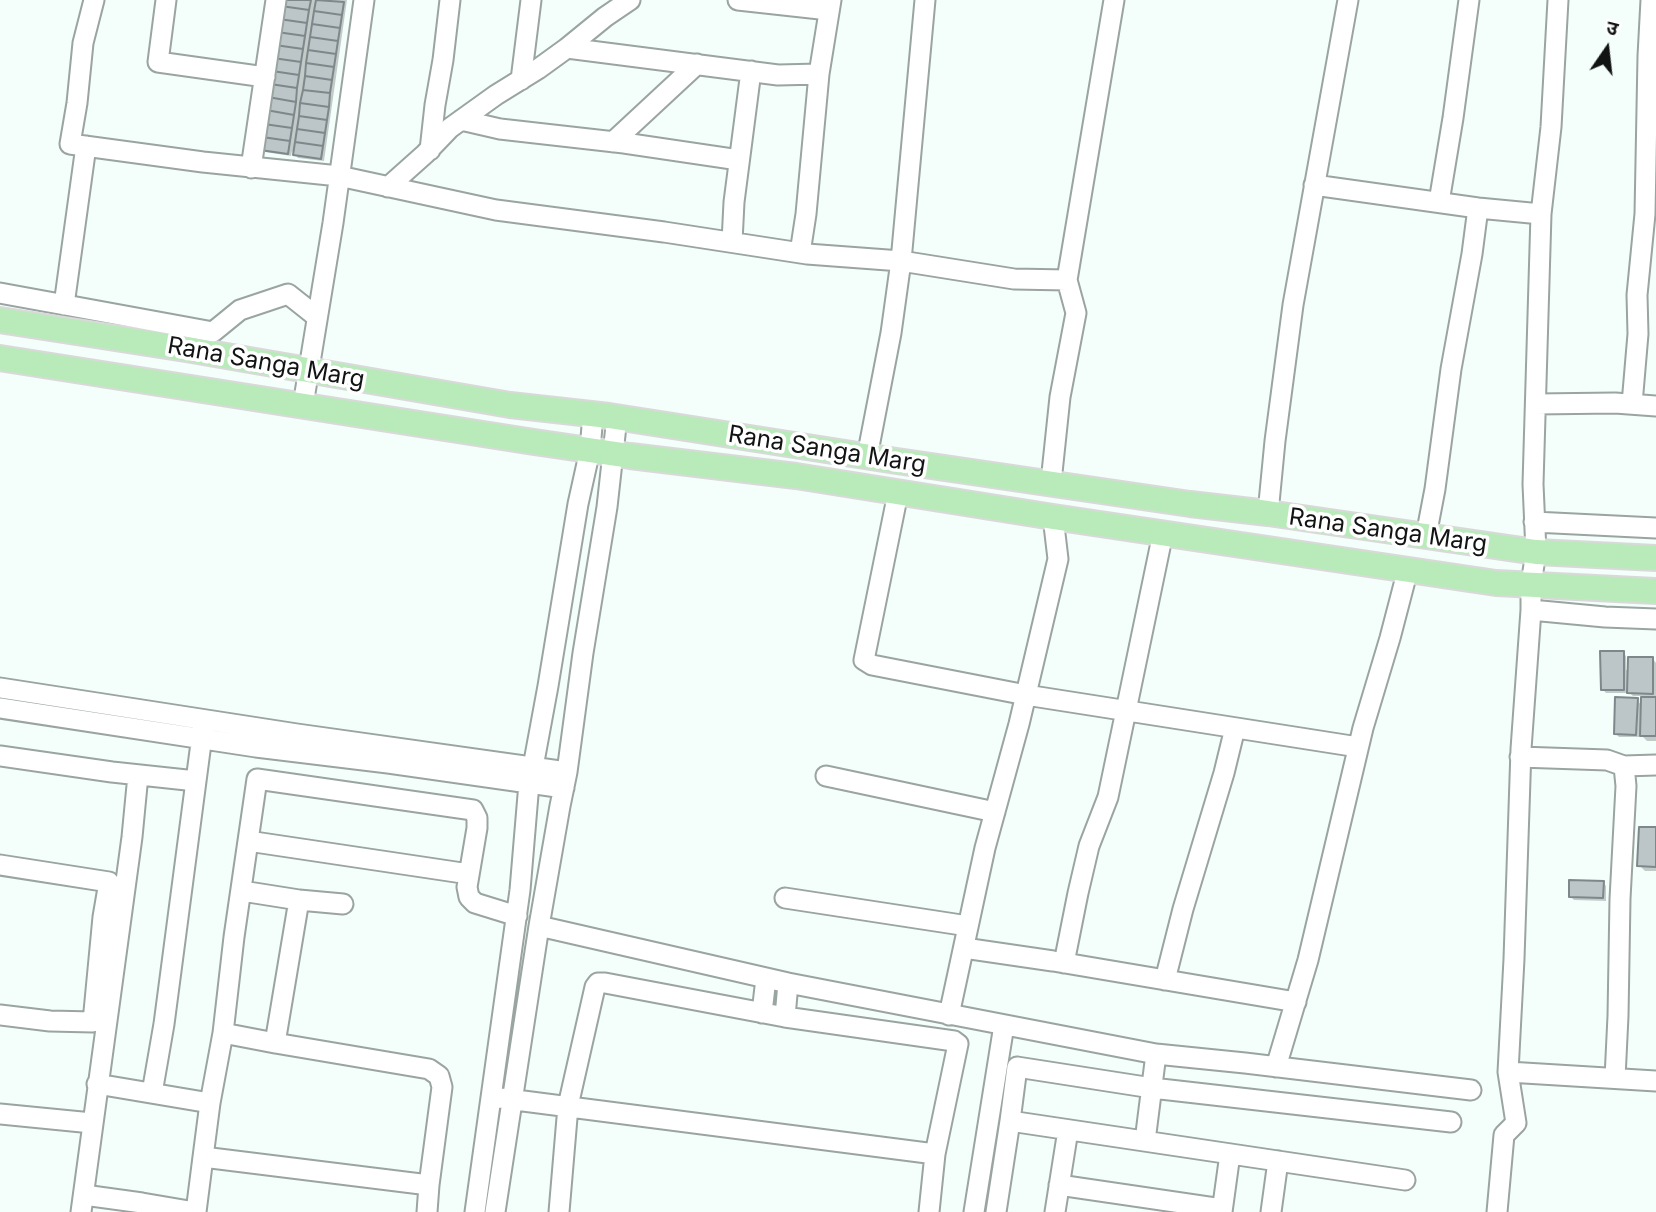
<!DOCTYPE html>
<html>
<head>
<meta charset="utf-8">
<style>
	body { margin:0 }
	#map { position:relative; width:1656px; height:1212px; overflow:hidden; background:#f4fefb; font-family:Inter,"Noto Sans Devanagari",sans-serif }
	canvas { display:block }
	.north { position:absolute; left:1572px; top:14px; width:70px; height:70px; -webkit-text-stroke:5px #fff; paint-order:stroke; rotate:14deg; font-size:19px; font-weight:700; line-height:28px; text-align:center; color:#111413 }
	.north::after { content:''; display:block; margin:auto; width:24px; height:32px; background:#111413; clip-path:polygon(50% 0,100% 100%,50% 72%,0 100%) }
</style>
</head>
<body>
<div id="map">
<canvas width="1656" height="1212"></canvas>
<div class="north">उ</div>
</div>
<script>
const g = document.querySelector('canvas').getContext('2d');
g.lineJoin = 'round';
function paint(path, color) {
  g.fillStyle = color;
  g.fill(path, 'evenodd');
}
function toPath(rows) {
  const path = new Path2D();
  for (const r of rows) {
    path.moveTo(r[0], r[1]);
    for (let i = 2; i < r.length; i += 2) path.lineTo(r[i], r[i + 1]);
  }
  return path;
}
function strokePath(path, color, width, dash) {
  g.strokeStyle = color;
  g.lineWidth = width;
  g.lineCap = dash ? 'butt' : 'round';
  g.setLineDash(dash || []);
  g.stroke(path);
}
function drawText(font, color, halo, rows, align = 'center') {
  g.font = font + ' Inter,sans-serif';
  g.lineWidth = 7;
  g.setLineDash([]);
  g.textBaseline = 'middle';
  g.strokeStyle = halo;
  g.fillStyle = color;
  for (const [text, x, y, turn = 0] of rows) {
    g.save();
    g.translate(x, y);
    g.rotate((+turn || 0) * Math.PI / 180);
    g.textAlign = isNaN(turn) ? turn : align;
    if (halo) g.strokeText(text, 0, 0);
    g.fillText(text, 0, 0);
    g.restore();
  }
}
paint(toPath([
	[284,0,347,0,324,161,298,158,292,151,291,156,265,152,262,149],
	[1623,653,1626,656,1626,670,1630,670,1653,659,1656,663,1656,741,1647,741,1639,733,1639,737,1619,737,1615,733,1637,700,1642,706,1643,696,1633,696,1626,690,1626,693,1606,693,1602,689],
	[1656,829,1656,871,1645,871,1639,865],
	[1603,882,1606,886,1606,901,1574,900,1571,897]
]), '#0003');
const building = toPath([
	[282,0,311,0,309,10,281,6,282,0],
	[316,0,344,2,342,15,314,11,316,0],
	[281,6,309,10,307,23,279,19,281,6],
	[314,11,342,15,340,28,312,24,314,11],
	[279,19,307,23,305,36,277,32,279,19],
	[312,24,340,28,338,41,310,37,312,24],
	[277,32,305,36,303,49,275,45,277,32],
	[310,37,338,41,336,54,308,50,310,37],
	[275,45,303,49,301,62,273,58,275,45],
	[308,50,336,54,334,67,306,63,308,50],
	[273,58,301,62,299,75,272,71,273,58],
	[306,63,334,67,332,80,305,76,306,63],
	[272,71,299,75,297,88,270,84,272,71],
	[305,76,332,80,330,93,303,90,305,76],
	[270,84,297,88,296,102,268,97,270,84],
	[303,90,330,93,329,107,300,103,303,90],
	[268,97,296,102,294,115,266,110,268,97],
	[300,103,329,107,327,120,299,116,300,103],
	[266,110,294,115,292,128,264,124,266,110],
	[299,116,327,120,325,133,297,129,299,116],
	[264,124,292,128,290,141,262,137,264,124],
	[297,129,325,133,323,146,295,142,297,129],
	[262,137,290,141,288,154,260,150,262,137],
	[295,142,323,146,321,159,293,155,295,142],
	[1600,651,1624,651,1624,690,1601,690,1600,651],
	[1628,657,1653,657,1653,694,1627,693,1628,657],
	[1615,697,1638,698,1636,735,1614,734,1615,697],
	[1641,697,1656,697,1656,736,1640,736,1641,697],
	[1639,827,1656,827,1656,867,1637,866,1639,827],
	[1569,880,1604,881,1603,898,1569,897,1569,880]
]);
paint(building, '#bcc6c8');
strokePath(building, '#7e8789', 2);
const minor = toPath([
	[94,0,83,43,77,103,70,144,203,162,339,176,496,210,664,232,807,254,901,261,1014,279,1067,280,1114,0],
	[166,0,158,62,265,77],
	[738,0,829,10],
	[567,48,605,17,630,0],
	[521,80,531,0],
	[461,120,500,129,624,143,739,160],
	[613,142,697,64],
	[430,150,435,105,443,60,450,0],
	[251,168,276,0],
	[1314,185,1478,208,1541,214],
	[388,187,425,154,450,128,496,95,538,69,567,48,778,75,819,74],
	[1439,202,1453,118,1469,0],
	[732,242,734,202,751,71],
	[800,253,806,214,819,74,831,0],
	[0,293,213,332,240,310,288,294,317,317],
	[64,305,86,146],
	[1536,404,1615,403,1656,406],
	[1632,404,1638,334,1637,295,1645,214,1648,56,1651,0],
	[303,405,333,223,364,0],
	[867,457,891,333,901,261,925,0],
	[1051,482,1060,397,1076,313,1067,280],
	[898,493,864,660,872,665,1026,695,1358,747],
	[1268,513,1275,441,1293,305,1348,0],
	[1534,522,1656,528],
	[1426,536,1435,489,1451,369,1472,254,1478,208],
	[1531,610,1605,617,1656,619],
	[0,688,297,734,567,772],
	[0,708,256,747,388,763,564,788],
	[0,756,112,772,196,781,203,728],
	[1520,757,1607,760,1624,766,1626,786,1620,899,1618,1016,1615,1078],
	[1624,766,1656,765],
	[826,776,995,812],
	[248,841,469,874],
	[0,865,109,882,103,917,93,1022,50,1021,0,1015],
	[242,891,299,900,343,904],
	[785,898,968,926],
	[299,900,275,1043,429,1069,439,1076,442,1087,429,1185],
	[539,926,788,983,1156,1054,1245,1063,1471,1090],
	[964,948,1053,961,1296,1002],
	[1064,963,1078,893,1089,846,1108,797,1163,533],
	[1165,980,1183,909,1224,773,1235,728],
	[762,1013,766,978],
	[949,1015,985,848,1019,724,1058,559,1053,517],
	[223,1033,275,1043],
	[1276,1067,1308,960,1363,728,1390,638,1408,569],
	[1508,1072,1656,1081],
	[97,1084,210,1103,223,1033,234,937,257,779,473,810,477,818,477,828,467,887,469,897,475,903,517,916],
	[152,1093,164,1024,196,781],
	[500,1098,935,1154,958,1044,954,1041,785,1017,788,983],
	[0,1114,92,1123],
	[1145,1141,1156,1054],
	[203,1157,210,1103],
	[1405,1180,1010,1121,1017,1067,1152,1088,1451,1122],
	[1059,1185,1222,1209],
	[84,1195,142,1203,195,1212],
	[81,1212,132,837,138,775],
	[196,1212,203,1157,429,1185,427,1212],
	[475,1212,520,890,529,783,533,767,548,686,578,504,590,450,593,414],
	[495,1212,539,926,560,806,567,772,583,653,607,507,617,417],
	[559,1212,568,1106,595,987,598,983,605,983,785,1017],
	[929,1212,935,1154],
	[974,1212,1004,1025],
	[996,1212,1010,1121],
	[1055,1212,1068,1130],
	[1222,1212,1230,1154],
	[1271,1212,1278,1161],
	[1497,1212,1504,1135,1516,1123,1508,1072,1514,959,1521,749,1531,610,1531,584,1536,552,1533,484,1541,214,1551,127,1558,0]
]);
const major = toPath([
	[0,320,186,349,510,405,609,416,890,460,1190,504,1268,513,1536,552,1656,558],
	[0,358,534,442,630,456,796,476,1053,517,1496,583,1656,591]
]);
strokePath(minor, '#9aa4a1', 23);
strokePath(major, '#d9d9d9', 28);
strokePath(minor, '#fff', 19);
strokePath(major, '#b8ebb9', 24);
drawText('24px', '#111413', '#fff', [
	["Rana Sanga Marg",266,363,10],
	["Rana Sanga Marg",827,450,9],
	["Rana Sanga Marg",1388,531,8]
]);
</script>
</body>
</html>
